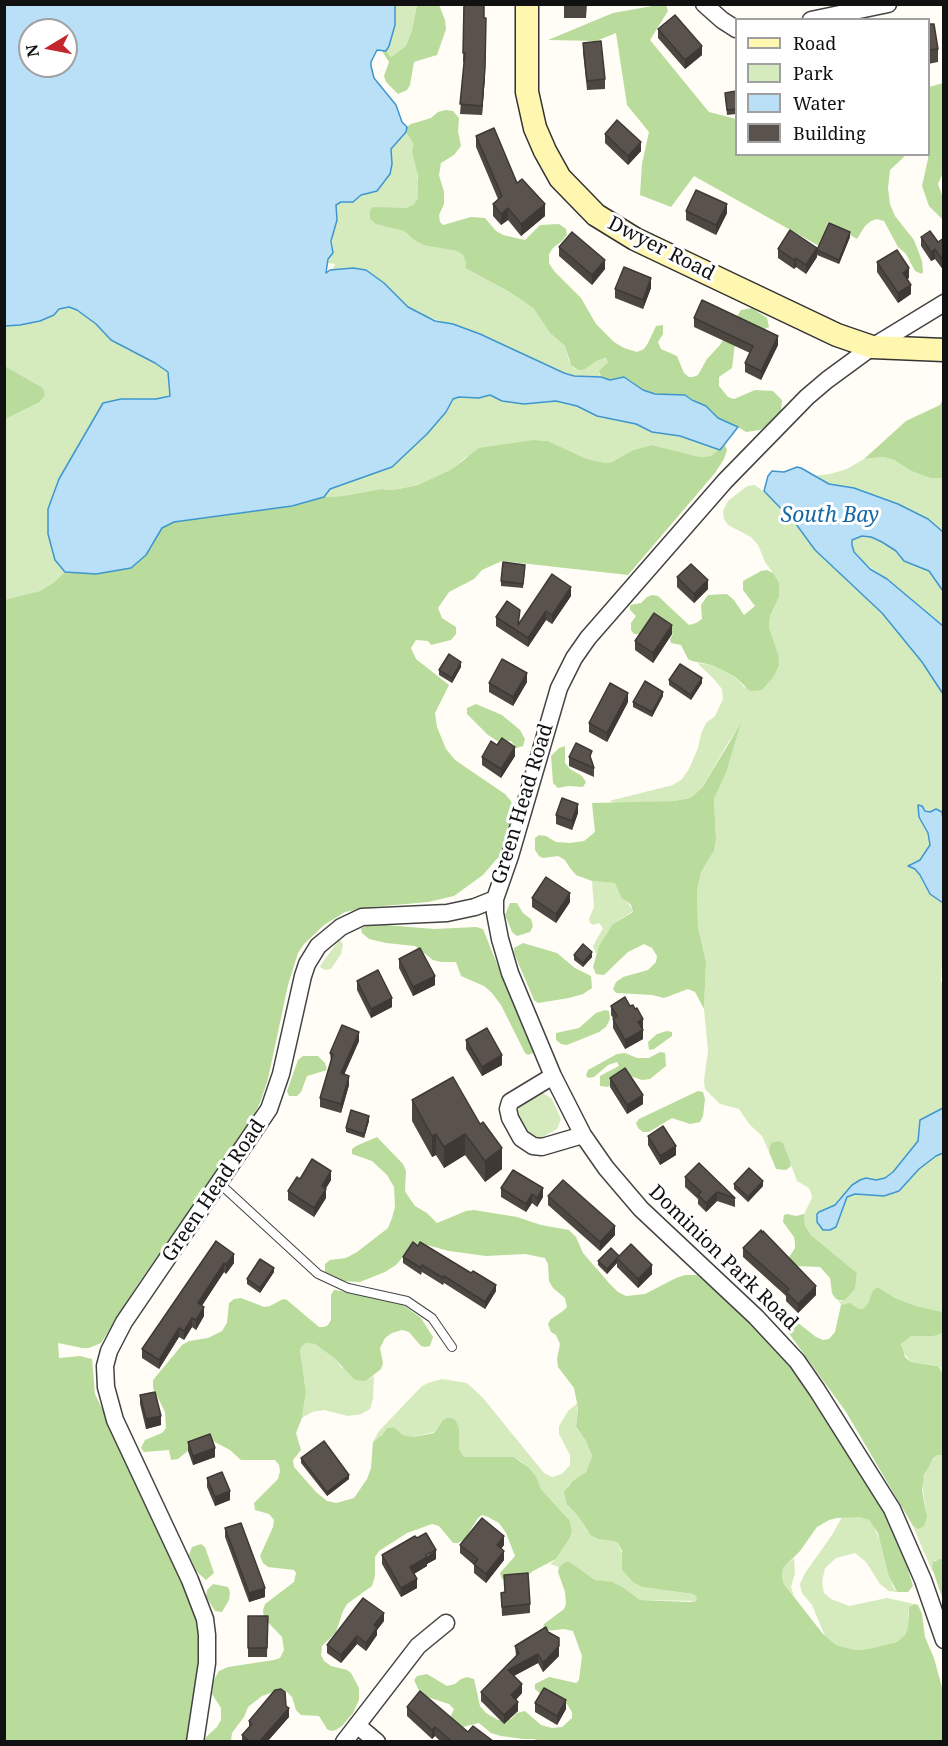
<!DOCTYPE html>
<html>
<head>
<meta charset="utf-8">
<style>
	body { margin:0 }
	#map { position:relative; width:948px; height:1746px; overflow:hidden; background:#fffdf5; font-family:"Noto Serif",serif }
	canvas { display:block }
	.frame { position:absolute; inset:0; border:6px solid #111; pointer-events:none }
	.legend { position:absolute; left:735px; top:18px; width:195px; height:138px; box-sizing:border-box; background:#fff; border:2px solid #a0a0a0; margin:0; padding:8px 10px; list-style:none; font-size:18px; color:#111 }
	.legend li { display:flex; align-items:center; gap:12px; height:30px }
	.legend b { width:30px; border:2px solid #a0a0a0 }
	.north { position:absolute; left:18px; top:18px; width:60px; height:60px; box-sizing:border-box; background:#fff; border:2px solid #a0a0a0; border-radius:50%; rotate:260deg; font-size:16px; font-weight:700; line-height:24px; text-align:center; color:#111 }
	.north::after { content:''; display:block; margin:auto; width:21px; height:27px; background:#c4262e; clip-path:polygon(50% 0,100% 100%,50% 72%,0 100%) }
</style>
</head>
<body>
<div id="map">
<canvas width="948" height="1746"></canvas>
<div class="frame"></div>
<ul class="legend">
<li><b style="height:8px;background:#fff6b0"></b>Road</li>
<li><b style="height:16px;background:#d5ebbd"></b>Park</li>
<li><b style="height:16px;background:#b9e0f7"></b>Water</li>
<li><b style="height:16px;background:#5a524d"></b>Building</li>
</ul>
<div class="north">N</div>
</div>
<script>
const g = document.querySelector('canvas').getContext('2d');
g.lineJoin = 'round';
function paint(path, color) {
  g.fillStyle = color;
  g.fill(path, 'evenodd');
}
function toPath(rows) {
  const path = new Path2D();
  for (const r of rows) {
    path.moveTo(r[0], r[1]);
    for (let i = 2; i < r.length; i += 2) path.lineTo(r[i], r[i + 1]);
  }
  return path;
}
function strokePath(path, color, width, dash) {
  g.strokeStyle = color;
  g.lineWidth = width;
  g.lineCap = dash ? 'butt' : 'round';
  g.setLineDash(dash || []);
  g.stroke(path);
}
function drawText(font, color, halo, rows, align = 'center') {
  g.font = font + ' "Noto Serif",serif';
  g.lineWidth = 6;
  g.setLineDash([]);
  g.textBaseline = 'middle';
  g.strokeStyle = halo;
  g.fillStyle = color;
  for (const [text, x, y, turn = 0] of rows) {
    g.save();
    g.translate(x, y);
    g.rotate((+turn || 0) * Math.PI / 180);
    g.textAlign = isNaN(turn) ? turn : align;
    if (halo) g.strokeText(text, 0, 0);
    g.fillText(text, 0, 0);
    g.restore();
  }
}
paint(toPath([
	[395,5,417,5,412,30,406,46,391,57,386,51,395,25],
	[406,132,414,143,419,190,418,198,413,205,406,208,395,208,395,228,404,231,414,240,457,251,463,255,466,263,465,268,508,291,533,308,550,333,565,346,569,361,574,368,578,370,600,359,607,359,608,362,599,374,601,377,574,376,564,373,480,334,422,315,408,307,384,283,366,270,357,268,332,270,335,264,328,263,328,259,333,250,332,235,337,220,336,205,341,202,356,200,361,195,377,190,384,183,391,149],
	[69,307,77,310,96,324,111,340,155,363,168,372,170,396,156,399,140,398,88,432,71,458,48,509,48,534,55,560,65,572,53,583,40,591,5,600,4,419,40,402,45,395,43,388,5,366,5,326,20,325,40,321,54,315,59,309],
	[490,395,502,401,524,404,556,401,577,406,597,416,636,424,652,432,680,436,720,450,711,456,700,457,652,445,633,450,612,462,606,463,587,459,548,441,534,440,466,457,452,469,418,485,393,490,381,489,343,496,324,497,330,489,392,467,427,434,446,412,453,399,465,396,479,398],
	[883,457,894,460,911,471,930,478,943,478,943,532,928,519,854,488,829,484,813,476,830,474,847,469,864,459],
	[755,485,774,500,796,524,815,550,882,613,922,662,943,694,943,825,941,812,933,810,930,812,919,805,919,817,928,833,930,845,920,860,911,863,910,868,915,869,920,875,924,885,939,901,943,903,943,960,942,961,941,982,944,984,943,1108,920,1120,918,1141,893,1172,885,1178,876,1181,860,1180,852,1185,835,1205,819,1212,841,1215,842,1205,847,1197,855,1194,871,1195,899,1191,919,1169,936,1156,943,1153,943,1312,916,1306,895,1298,878,1287,873,1290,868,1303,863,1309,859,1309,853,1304,841,1305,838,1300,841,1301,855,1289,857,1273,811,1235,805,1226,804,1214,812,1198,811,1193,809,1188,797,1181,783,1143,772,1143,769,1152,762,1136,750,1125,739,1109,720,1104,705,1089,704,1080,708,1051,704,1009,706,962,698,927,697,892,701,872,714,851,716,839,714,799,726,773,740,726,729,741,702,788,690,798,674,801,616,803,609,801,673,785,682,779,689,769,698,748,701,734,706,723,715,716,723,699,722,689,712,677,697,663,712,665,734,676,744,687,762,690,766,684,778,654,769,627,770,616,779,597,773,573,765,562,758,545,751,537,728,525,724,519,723,511,728,501,742,490,747,486],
	[862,536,871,537,889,545,905,561,929,571,943,591,943,626,887,579,863,562,854,552,852,545,852,540],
	[592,881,616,883,622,899,627,901,633,911,613,924,596,954,593,946,603,928,599,923,593,925,590,923,589,919,594,907],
	[340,939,343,945,341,954,331,969,325,970,320,967,322,963],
	[543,1093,552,1099,561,1119,557,1129,539,1139,529,1136,519,1118,518,1109,521,1105],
	[943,1333,943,1373,940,1367,934,1365,911,1362,902,1351,902,1342,911,1336,934,1336],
	[306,1343,315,1344,334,1358,341,1367,366,1381,374,1376,373,1399,370,1409,361,1414,348,1416,324,1410,312,1412,302,1418,306,1392,300,1351,302,1346],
	[442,1379,467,1383,483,1398,544,1473,552,1477,562,1474,570,1465,570,1455,559,1434,559,1426,568,1411,578,1403,576,1428,586,1441,592,1456,586,1472,568,1486,584,1526,590,1535,598,1539,617,1542,634,1583,642,1587,693,1594,698,1597,697,1601,640,1600,624,1588,595,1580,570,1562,565,1562,559,1567,550,1564,556,1559,570,1538,572,1531,570,1521,541,1489,537,1478,522,1462,514,1457,464,1457,459,1449,459,1441,442,1421,434,1432,414,1437,403,1435,394,1427,387,1428,382,1435,373,1442,379,1431,422,1386,428,1383],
	[937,1455,943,1455,943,1560,935,1560,932,1568,933,1573,913,1526,916,1528,926,1511,922,1482,927,1468],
	[842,1517,859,1517,869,1520,874,1527,883,1547,893,1587,897,1592,889,1591,880,1584,866,1562,855,1553,836,1558,825,1568,822,1582,824,1593,831,1599,849,1606,887,1598,914,1604,911,1605,908,1612,908,1627,905,1635,897,1642,868,1649,855,1650,836,1645,825,1636,812,1605,802,1593,800,1584,805,1573,832,1535],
	[794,1558,795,1573,791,1587,794,1596,784,1584,782,1577,783,1568]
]), '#d5ebbd');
paint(toPath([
	[417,5,439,5,445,20,446,29,437,55,414,62,410,85,407,90,398,94,386,82,384,76,389,62,382,51,386,51,391,57,406,46,412,30],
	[658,5,666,5,668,11,650,40,709,112,736,119,736,154,906,155,890,170,888,188,890,204,895,216,914,240,922,261,923,271,922,274,915,271,906,254,898,247,884,221,877,219,871,221,865,226,857,239,828,222,819,246,694,176,671,207,640,195,642,164,649,132,627,105,616,33,596,41,548,40,613,13],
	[943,83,943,173,938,184,943,198,943,220,929,206,922,186,928,159,929,87],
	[446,110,453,111,459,118,458,131,461,146,454,155,441,163,439,175,444,192,444,204,439,215,440,222,443,225,471,217,485,218,496,231,503,235,525,240,540,225,559,224,566,229,567,235,562,241,553,248,549,254,549,263,554,271,581,298,596,324,614,342,624,348,637,352,644,349,648,343,656,326,663,325,663,334,658,342,661,349,677,356,684,373,689,377,693,377,698,375,707,359,720,345,741,310,752,308,767,318,769,327,735,343,732,368,719,377,719,386,728,397,734,399,755,390,773,391,782,400,781,412,770,424,760,430,746,432,738,427,718,418,710,409,685,395,655,394,643,390,631,381,610,380,601,377,599,371,608,362,606,358,598,360,583,370,578,370,571,365,565,346,550,333,533,308,508,291,465,268,466,263,463,255,457,251,424,245,414,240,404,231,376,224,370,219,370,210,373,207,406,208,413,205,418,198,418,176,412,151,414,144,406,132,407,127,411,124,431,118,438,112],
	[5,366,43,388,45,395,40,402,5,419],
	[943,399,943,478,930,478,911,471,894,460,883,457,864,459,906,421,940,405],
	[534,440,548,441,587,459,606,463,612,462,633,450,652,445,700,457,711,456,725,445,727,450,724,459,715,473,628,575,502,561,482,570,474,579,449,592,438,608,442,618,456,627,456,634,451,640,431,645,428,641,416,640,411,648,416,659,449,685,435,713,437,727,446,749,455,760,505,794,511,801,514,811,512,828,502,853,483,875,454,896,428,902,372,907,345,912,324,925,304,944,298,953,288,985,268,1079,260,1103,246,1130,136,1287,101,1343,89,1348,82,1348,58,1343,59,1358,80,1356,92,1359,95,1394,199,1614,201,1650,187,1741,5,1741,4,600,40,591,53,583,65,572,96,574,151,548,162,528,175,522,292,506,324,497,343,496,381,489,393,490,418,485,452,469,479,448],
	[767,570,773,573,779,583,779,597,770,616,769,627,778,654,779,665,774,676,762,690,750,691,734,676,712,665,692,661,688,659,681,645,671,643,670,639,673,634,654,621,641,634,634,634,631,630,631,623,636,616,630,610,630,605,641,603,647,597,652,595,658,596,689,625,696,623,702,619,701,605,708,595,727,594,734,600,744,615,755,606,743,590,743,581,761,571],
	[476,704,502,715,520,730,525,739,523,746,516,748,511,741,499,742,488,735,467,714,467,708],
	[741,723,726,773,714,799,716,839,714,851,701,872,697,892,698,927,706,962,704,1009,695,992,688,989,664,998,652,995,616,993,613,989,616,982,623,977,648,970,656,962,657,956,652,948,644,944,628,952,604,975,596,974,593,967,599,946,613,924,633,912,631,905,627,901,622,899,615,883,592,881,576,875,570,868,565,860,558,856,543,858,539,856,535,850,535,838,539,835,546,836,556,842,570,843,584,841,595,832,592,803,674,801,690,798,702,788],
	[565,746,565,763,570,769,582,776,586,782,583,787,568,786,558,788,553,783,551,756,559,748],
	[510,903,517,903,523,913,531,919,533,926,530,932,517,936,512,932,505,915],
	[373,924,434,929,476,927,483,929,533,1053,528,1055,525,1053,501,1005,492,993,484,986,461,976,456,962,441,962,433,960,415,946,386,943,369,939,362,933,361,928],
	[523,943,557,953,575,968,591,976,592,988,583,994,569,998,538,1003,534,1000,514,953,514,948],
	[605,1010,609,1011,610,1019,606,1027,599,1032,567,1045,561,1044,556,1040,556,1033,579,1028,596,1013],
	[667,1031,672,1032,672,1036,654,1049,649,1050,648,1042,657,1034],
	[660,1052,665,1053,666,1066,650,1079,642,1080,630,1076,607,1087,600,1086,600,1076,619,1066,617,1062,608,1065,594,1077,588,1078,586,1075,588,1070,617,1054,625,1053,637,1058,649,1058],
	[318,1056,325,1063,327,1070,307,1076,301,1092,297,1096,289,1096,287,1091,298,1060,303,1056],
	[698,1091,703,1092,705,1099,703,1116,700,1122,690,1124,672,1118,649,1132,643,1132,638,1128,636,1123,639,1119],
	[377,1137,403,1164,406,1171,405,1191,410,1199,415,1206,427,1213,437,1223,466,1211,474,1210,517,1217,541,1225,569,1230,576,1237,583,1253,609,1283,618,1292,626,1296,645,1294,676,1278,685,1275,697,1275,740,1313,774,1346,825,1415,884,1512,903,1553,913,1586,908,1592,897,1592,889,1576,878,1533,869,1520,859,1517,837,1518,829,1520,817,1527,800,1551,783,1568,782,1577,784,1584,823,1634,836,1645,855,1650,868,1649,897,1642,905,1635,908,1627,909,1607,914,1604,918,1605,922,1614,925,1637,934,1658,943,1691,943,1741,541,1742,534,1739,523,1739,501,1736,491,1733,479,1723,466,1726,459,1730,445,1729,454,1709,449,1704,421,1695,414,1680,417,1676,427,1674,447,1686,455,1684,461,1679,467,1677,474,1679,480,1706,486,1713,498,1720,511,1719,517,1713,525,1711,541,1725,552,1728,562,1727,572,1718,572,1712,567,1704,544,1697,535,1689,535,1684,549,1677,576,1683,579,1680,582,1656,573,1631,564,1629,546,1631,543,1628,544,1624,564,1609,566,1604,565,1592,558,1572,559,1567,565,1562,570,1562,595,1580,612,1582,624,1588,640,1600,690,1602,696,1601,697,1597,693,1594,642,1587,634,1583,622,1570,622,1551,617,1542,598,1539,590,1535,579,1517,567,1504,564,1492,573,1481,586,1472,592,1456,586,1441,576,1427,578,1408,574,1388,558,1367,557,1359,560,1344,556,1335,551,1332,548,1324,551,1319,563,1311,567,1307,565,1298,553,1288,549,1281,548,1264,545,1258,525,1254,486,1256,449,1251,427,1245,417,1245,409,1250,396,1265,385,1272,360,1282,342,1281,325,1273,325,1264,330,1260,346,1258,357,1252,388,1228,392,1218,395,1207,394,1187,387,1175,372,1161,352,1154,352,1149,356,1146],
	[779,1141,783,1143,790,1161,791,1166,786,1170,776,1169,769,1152,771,1143],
	[787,1214,796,1216,804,1214,805,1226,811,1235,857,1273,855,1289,845,1300,838,1300,835,1298,832,1293,830,1278,820,1267,796,1266,788,1259,795,1248,795,1243,794,1237,783,1222,784,1215],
	[878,1287,895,1298,916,1306,943,1312,943,1333,934,1336,911,1336,901,1344,905,1357,911,1362,938,1366,943,1373,943,1455,937,1455,933,1459,924,1475,922,1490,927,1517,924,1526,918,1529,913,1526,846,1412,785,1328,789,1324,797,1322,816,1337,823,1340,829,1339,835,1332,841,1305,851,1303,859,1309,863,1309,868,1303,873,1290],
	[334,1290,381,1297,402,1304,421,1318,433,1337,430,1346,425,1347,421,1346,409,1332,402,1330,392,1333,385,1338,380,1348,383,1363,381,1369,366,1381,355,1380,334,1358,315,1344,306,1343,302,1346,300,1351,306,1392,302,1418,296,1433,301,1450,293,1460,294,1467,316,1492,327,1501,336,1503,354,1498,367,1479,371,1468,373,1442,382,1435,387,1428,394,1427,403,1435,414,1437,434,1433,442,1421,447,1418,452,1418,456,1421,459,1429,459,1449,464,1457,514,1457,529,1468,537,1478,541,1489,570,1521,572,1531,570,1538,556,1559,533,1571,527,1576,507,1581,502,1579,500,1573,515,1556,506,1533,499,1523,488,1517,482,1515,478,1518,465,1539,458,1543,453,1543,439,1526,432,1524,407,1533,379,1551,375,1557,375,1576,372,1586,347,1604,343,1611,336,1632,322,1646,321,1655,324,1661,331,1666,347,1670,351,1673,359,1688,359,1700,353,1713,342,1726,336,1730,331,1731,327,1729,319,1716,301,1715,296,1710,292,1697,287,1692,279,1690,262,1696,248,1707,244,1717,232,1733,231,1741,204,1741,206,1737,217,1727,221,1720,221,1708,212,1694,214,1680,219,1671,228,1667,274,1660,280,1658,284,1650,282,1637,264,1618,263,1610,265,1604,294,1582,296,1573,294,1570,268,1567,263,1563,260,1556,273,1527,274,1520,269,1514,255,1510,254,1503,278,1479,280,1471,279,1465,275,1460,241,1460,230,1450,213,1441,196,1444,178,1459,171,1460,169,1450,144,1452,141,1448,145,1440,162,1433,166,1428,165,1412,153,1388,153,1380,182,1345,189,1341,208,1338,222,1331,227,1323,229,1303,234,1299,241,1298,264,1307,270,1306,283,1299,287,1300,319,1327,324,1327,328,1325,331,1320,331,1295],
	[201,1544,205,1547,214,1573,206,1580,196,1571,189,1555,192,1547],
	[940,1559,943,1560,943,1600,932,1568,933,1562],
	[213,1584,228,1587,230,1592,229,1600,222,1612,215,1611,206,1597,207,1590]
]), '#b9dc9c');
const water = toPath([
	[5,4,395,5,395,25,389,46,386,51,377,50,371,62,371,66,374,78,396,105,402,122,407,127,406,132,391,149,392,164,390,174,377,191,361,195,353,202,341,202,336,205,337,220,331,241,333,253,328,259,326,273,330,270,353,268,366,270,384,283,408,307,435,321,453,324,480,334,564,373,574,376,601,377,610,380,624,377,643,390,655,394,685,395,692,400,706,406,718,418,738,427,720,450,680,436,652,432,636,424,597,416,577,406,556,401,524,404,502,401,490,395,479,398,459,397,453,399,446,412,427,434,392,467,330,489,324,497,292,506,174,522,162,528,146,555,131,568,96,574,65,572,55,560,48,534,48,509,59,479,103,403,121,399,156,399,170,396,168,372,155,363,111,340,96,324,77,310,69,307,59,309,54,315,40,321,20,325,5,326,5,4],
	[30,30,66,30,66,66,30,66,30,30],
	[797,467,801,468,829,484,854,488,898,504,928,519,943,532,943,591,929,571,904,561,896,551,882,542,871,537,862,536,852,540,852,545,854,552,870,569,887,579,943,626,943,694,922,662,882,613,815,550,796,524,764,491,768,476,772,471,784,472,797,467],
	[918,805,922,806,925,811,930,812,936,809,942,812,944,825,943,903,930,894,920,875,915,869,908,866,920,860,930,845,928,833,919,817,918,805],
	[943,1108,943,1153,936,1156,919,1169,899,1191,884,1196,855,1194,847,1197,836,1227,830,1230,823,1230,817,1222,817,1214,819,1212,835,1205,852,1185,860,1180,866,1178,876,1180,885,1178,893,1172,918,1141,920,1120,943,1108]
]);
paint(water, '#b9e0f7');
strokePath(water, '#3f96cf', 1.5);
const lane = toPath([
	[218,1182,318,1274,348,1288,407,1301,432,1318,452,1347]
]);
const street = toPath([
	[704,4,722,20,736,29],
	[811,20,888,4],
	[944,303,872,347,827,380,807,397,725,481,588,638,574,658,559,688,510,856,495,899,495,913,500,939,510,973,553,1076,583,1135,606,1168,641,1209,756,1317,797,1361,817,1390,892,1509,923,1580,944,1640],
	[553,1076,510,1102,508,1109,510,1118,521,1138,533,1146,542,1147,583,1135],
	[357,1725,377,1742],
	[195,1742,207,1663,207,1635,205,1619,190,1580,115,1420,106,1387,105,1366,109,1351,124,1322,269,1109,281,1074,303,976,307,964,318,946,341,927,362,917,447,913,475,907,495,899],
	[344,1742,418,1646,446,1623]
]);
const secondary = toPath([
	[527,4,527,92,535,128,545,151,560,178,596,215,635,239,837,335,872,347,944,350]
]);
strokePath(lane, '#444', 10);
strokePath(street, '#444', 19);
strokePath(secondary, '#333', 25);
strokePath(lane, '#fff', 8);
strokePath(street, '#fff', 16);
strokePath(secondary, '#fff6b0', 22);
paint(toPath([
	[464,4,484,18,485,76,482,115,460,114,464,62,463,62],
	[564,4,587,4,586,18,564,18],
	[928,24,938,49,938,62,928,64],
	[658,29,702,55,685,69,658,38],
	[583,43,605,79,605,89,587,90,583,52],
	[736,91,736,114,727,115,725,93],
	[605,134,641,151,628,165,605,143],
	[476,136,545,216,521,236,508,220,501,225,493,216,493,204,498,199,476,147],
	[686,211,727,213,716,235,686,220],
	[850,237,839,264,817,255,817,257,806,274,796,267,794,269,778,258,778,249,817,250],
	[921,237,938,242,944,238,944,271,935,259,931,261,921,246],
	[559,247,605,269,592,285,559,256],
	[877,262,909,278,907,279,911,294,898,303,877,272],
	[651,288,643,309,615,298,615,289],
	[694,318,778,345,761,380,745,372,745,363,750,353,694,327],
	[525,569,523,588,501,586,501,581],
	[677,577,708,589,694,603,677,587],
	[571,596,552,624,546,620,528,647,496,626,496,617,519,623],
	[672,634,653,663,635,650,635,641],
	[461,667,452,683,439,675,439,670],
	[669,680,702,683,691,700,669,685],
	[527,682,513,706,489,692,489,683],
	[663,696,652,717,633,707,633,702],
	[628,702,607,742,589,732,589,723],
	[515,756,501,778,482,765,482,757],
	[569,757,592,760,592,761,594,768,594,777,569,766],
	[578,813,572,830,556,824,556,815],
	[532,898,570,902,556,923,532,907],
	[574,955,592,957,583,967,574,960],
	[399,959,435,985,413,996,399,968],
	[357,981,392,1007,371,1018,357,990],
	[611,1006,643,1028,642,1029,643,1039,625,1049,613,1028,613,1018,611,1015],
	[466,1040,502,1065,482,1076,466,1049],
	[359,1041,344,1074,349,1085,341,1113,320,1107,320,1098,331,1062,330,1053],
	[453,1077,502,1169,485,1182,465,1155,444,1168,436,1155,432,1157,412,1121,412,1100],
	[610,1078,643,1104,627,1114,610,1087],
	[369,1121,364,1138,346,1132,346,1128],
	[648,1136,676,1155,660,1165,648,1145],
	[685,1177,735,1198,735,1207,717,1201,706,1212,698,1204,698,1199,685,1187],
	[300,1179,331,1180,326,1188,326,1198,314,1217,288,1200,288,1191],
	[734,1184,763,1186,748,1202,734,1189],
	[501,1188,543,1197,537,1207,532,1203,526,1212,501,1197],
	[548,1196,615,1235,600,1251,548,1205],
	[762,1233,816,1295,798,1313,786,1301,786,1296,743,1257,743,1248],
	[216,1241,234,1263,226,1274,224,1272,202,1305,204,1316,196,1330,192,1327,184,1340,179,1337,159,1369,142,1358,142,1349],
	[418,1246,471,1273,496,1291,485,1309,444,1283,443,1285,422,1272,421,1275,403,1263,403,1257],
	[619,1256,652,1274,638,1288,617,1267,617,1263,607,1274,598,1265,598,1261],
	[274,1272,260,1293,247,1284,247,1279],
	[140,1395,161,1425,146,1429,140,1404],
	[188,1442,215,1457,193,1465,188,1451],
	[301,1458,349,1479,327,1496,301,1463],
	[207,1478,230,1500,215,1506,207,1487],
	[225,1528,265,1597,249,1602,225,1537],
	[460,1545,504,1545,501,1549,504,1560,486,1583,474,1573,474,1565,460,1553],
	[382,1555,436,1559,427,1564,427,1566,414,1574,417,1588,401,1597,382,1564],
	[504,1575,530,1604,530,1613,502,1616,501,1593,505,1592],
	[248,1616,268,1616,267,1657,248,1657],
	[384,1621,377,1630,377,1635,366,1651,357,1644,341,1663,327,1653,327,1645],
	[548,1632,559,1638,559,1656,543,1672,538,1663,514,1676,522,1693,516,1700,518,1711,504,1724,481,1701,481,1692,516,1656,515,1646],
	[535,1703,566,1709,557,1725,535,1712],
	[286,1706,289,1717,267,1742,242,1742,242,1735,249,1727,249,1721],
	[407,1707,468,1732,493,1742,441,1742,435,1736,432,1739,407,1716]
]), '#4d4742');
paint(toPath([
	[486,27,485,76,482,115,482,106],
	[702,46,702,55,685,69,685,60],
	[641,142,641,151,628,165,628,156],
	[545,204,545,216,521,236,521,224],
	[727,204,727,213,716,235,716,225],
	[508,208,508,220,501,225,501,214],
	[850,232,850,237,839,264,839,260],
	[817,248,817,257,806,274,806,265],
	[935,249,935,259,931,261,931,252],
	[796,258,796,267,794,269,794,260],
	[605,260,605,269,592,285,592,275],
	[909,268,909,278,903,282,903,273],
	[651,278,651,288,643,309,643,300],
	[911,285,911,294,898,303,898,293],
	[778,336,778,345,761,380,761,371],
	[708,580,708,589,694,603,694,594],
	[571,587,571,596,552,624,552,615],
	[546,611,546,620,528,647,528,638],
	[672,625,672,634,653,663,653,653],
	[461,662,461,667,452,683,452,678],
	[527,673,527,682,513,706,513,697],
	[702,678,702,683,691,700,691,695],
	[663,692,663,696,652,717,652,712],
	[628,693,628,702,607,742,607,733],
	[515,747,515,756,501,778,501,769],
	[578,804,578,813,572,830,572,821],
	[570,893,570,902,556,923,556,914],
	[592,952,592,957,583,967,583,963],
	[435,976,435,985,413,996,413,987],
	[392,998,392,1007,371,1018,371,1009],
	[643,1019,643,1028,638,1031,638,1022],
	[643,1030,643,1039,625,1049,625,1040],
	[359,1032,359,1041,341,1082,341,1073],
	[502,1055,502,1065,482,1076,482,1067],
	[349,1076,349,1085,341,1113,341,1104],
	[643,1095,643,1104,627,1114,627,1105],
	[369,1116,369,1121,364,1138,364,1134],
	[436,1134,436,1155,432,1157,432,1136],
	[465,1134,465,1155,444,1168,444,1147],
	[676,1146,676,1155,660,1165,660,1156],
	[502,1148,502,1169,485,1182,485,1161],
	[331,1171,331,1180,322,1195,322,1186],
	[763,1181,763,1186,748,1202,748,1197],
	[543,1188,543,1197,537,1207,537,1198],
	[326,1189,326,1198,314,1217,314,1208],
	[717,1192,717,1201,706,1212,706,1203],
	[532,1194,532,1203,526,1212,526,1204],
	[615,1226,615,1235,600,1251,600,1242],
	[234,1254,234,1263,226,1274,226,1265],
	[617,1259,617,1263,607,1274,607,1269],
	[224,1263,224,1272,198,1312,198,1303],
	[652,1265,652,1274,638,1288,638,1279],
	[274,1268,274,1272,260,1293,260,1288],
	[496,1285,496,1291,485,1309,485,1302],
	[816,1286,816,1295,798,1313,798,1304],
	[204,1307,204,1316,196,1330,196,1320],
	[192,1318,192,1327,184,1340,184,1331],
	[179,1328,179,1337,159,1369,159,1360],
	[161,1416,161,1425,146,1429,146,1419],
	[215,1448,215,1457,193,1465,193,1456],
	[349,1475,349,1479,327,1496,327,1492],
	[230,1491,230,1500,215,1506,215,1497],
	[504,1536,504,1545,497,1554,497,1545],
	[436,1550,436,1559,427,1564,427,1566,410,1576,410,1567],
	[504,1551,504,1560,486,1583,486,1574],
	[417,1579,417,1588,401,1597,401,1588],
	[265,1588,265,1597,249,1602,249,1593],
	[384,1613,384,1621,377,1630,377,1635,366,1651,366,1643,374,1625],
	[357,1636,357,1644,341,1663,341,1655],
	[559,1646,559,1656,543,1672,543,1663],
	[538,1654,538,1663,508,1679,508,1670],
	[522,1684,522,1693,511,1704,511,1695],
	[566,1700,566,1709,557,1725,557,1716],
	[518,1702,518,1711,504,1724,504,1715],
	[289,1708,289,1717,267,1742,259,1742],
	[435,1727,435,1736,432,1739,432,1730]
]), '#3f3936');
const building = toPath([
	[464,4,484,4,484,18,486,18,485,67,482,106,460,104,465,53,463,53,464,4],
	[675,15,702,46,685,60,658,29,675,15],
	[928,24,934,24,938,49,928,50,928,24],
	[601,41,605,79,587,81,583,43,601,41],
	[736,91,736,109,727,110,725,93,736,91],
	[617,120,641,142,628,156,605,134,617,120],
	[494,128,517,183,522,179,545,204,521,224,508,208,501,214,493,204,502,196,476,136,494,128],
	[696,190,727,204,716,225,686,211,696,190],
	[829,223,850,232,839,260,817,250,829,223],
	[790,230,817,248,806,265,796,258,794,260,778,249,790,230],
	[930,231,938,242,944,238,944,262,935,249,931,252,921,237,930,231],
	[572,232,605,260,592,275,559,247,572,232],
	[897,250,909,268,903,273,911,285,898,293,877,262,897,250],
	[624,267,651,278,643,300,615,289,624,267],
	[702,300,778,336,761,371,745,363,753,346,694,318,702,300],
	[503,562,525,565,523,584,501,581,503,562],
	[691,564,708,580,694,594,677,577,691,564],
	[552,574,571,587,552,615,546,611,528,638,496,617,507,601,520,610,518,625,552,574],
	[654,613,672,625,653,653,635,641,654,613],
	[449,654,461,662,452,678,439,670,449,654],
	[502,659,527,673,513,697,489,683,502,659],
	[680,664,702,678,691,695,669,680,680,664],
	[645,681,663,692,652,712,633,702,645,681],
	[610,683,628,693,607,733,589,723,610,683],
	[502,738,515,747,501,769,482,757,491,741,497,745,502,738],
	[576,743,592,751,590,756,594,768,569,757,576,743],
	[562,798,578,804,572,821,556,815,562,798],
	[546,877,570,893,556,914,532,898,546,877],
	[583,944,592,952,583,963,574,955,583,944],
	[420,948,435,976,413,987,399,959,420,948],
	[378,970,392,998,371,1009,357,981,378,970],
	[625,997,630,1006,633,1005,635,1009,637,1008,643,1019,638,1022,643,1030,625,1040,613,1019,617,1016,611,1006,625,997],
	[342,1025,359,1032,341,1073,349,1076,341,1104,320,1098,333,1054,330,1053,342,1025],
	[487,1028,502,1055,482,1067,466,1040,487,1028],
	[625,1068,643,1095,627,1105,610,1078,625,1068],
	[453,1077,480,1124,483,1122,502,1148,485,1161,465,1134,444,1147,436,1134,432,1136,412,1100,453,1077],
	[351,1110,369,1116,364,1134,346,1128,351,1110],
	[663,1126,676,1146,660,1156,648,1136,663,1126],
	[312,1159,331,1171,322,1186,326,1189,314,1208,288,1191,297,1177,300,1179,312,1159],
	[699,1163,735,1198,717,1192,706,1203,698,1195,701,1192,685,1177,699,1163],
	[749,1168,763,1181,748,1197,734,1184,749,1168],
	[513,1170,543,1188,537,1198,532,1194,526,1204,501,1188,513,1170],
	[563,1180,615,1226,600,1242,548,1196,563,1180],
	[761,1230,762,1233,763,1231,816,1286,798,1304,786,1292,789,1289,743,1248,761,1230],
	[216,1241,234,1254,226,1265,224,1263,198,1303,204,1307,196,1320,192,1318,184,1331,179,1328,159,1360,142,1349,216,1241],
	[413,1242,418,1246,420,1242,471,1273,473,1271,496,1285,485,1302,444,1276,443,1278,422,1265,421,1268,403,1257,413,1242],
	[631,1244,652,1265,638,1279,617,1258,631,1244],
	[611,1248,619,1256,607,1269,598,1261,611,1248],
	[260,1259,274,1268,260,1288,247,1279,260,1259],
	[155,1392,161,1416,146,1419,140,1395,155,1392],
	[210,1434,215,1448,193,1456,188,1442,210,1434],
	[324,1441,349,1475,327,1492,301,1458,324,1441],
	[222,1472,230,1491,215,1497,207,1478,222,1472],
	[482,1518,504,1536,497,1545,504,1551,486,1574,474,1564,478,1559,460,1545,482,1518],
	[241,1523,265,1588,249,1593,225,1528,241,1523],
	[426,1533,436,1550,426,1555,427,1557,410,1567,417,1579,401,1588,382,1555,415,1536,417,1538,426,1533],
	[528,1573,530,1604,502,1607,501,1593,505,1592,504,1575,528,1573],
	[363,1598,384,1613,374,1625,377,1628,366,1643,357,1636,341,1655,327,1645,363,1598],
	[248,1616,268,1616,267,1648,248,1648,248,1616],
	[546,1627,548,1632,559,1638,559,1646,543,1663,538,1654,508,1670,522,1684,511,1695,518,1702,504,1715,481,1692,519,1653,515,1646,546,1627],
	[544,1688,566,1700,557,1716,535,1703,544,1688],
	[281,1689,285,1692,286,1706,289,1708,259,1742,250,1742,242,1735,252,1724,249,1721,275,1690,281,1689],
	[420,1691,468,1732,473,1726,493,1741,452,1742,435,1727,432,1730,407,1707,420,1691]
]);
paint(building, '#5a524d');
strokePath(building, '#3f3936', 1.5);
drawText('20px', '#111', '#fff', [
	["Dwyer Road",661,249,27],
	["Green Head Road",523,804,-73],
	["Green Head Road",214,1191,-56],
	["Dominion Park Road",723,1258,44]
]);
drawText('italic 21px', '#1768a6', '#fff', [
	["South Bay",830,516]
]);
</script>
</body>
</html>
